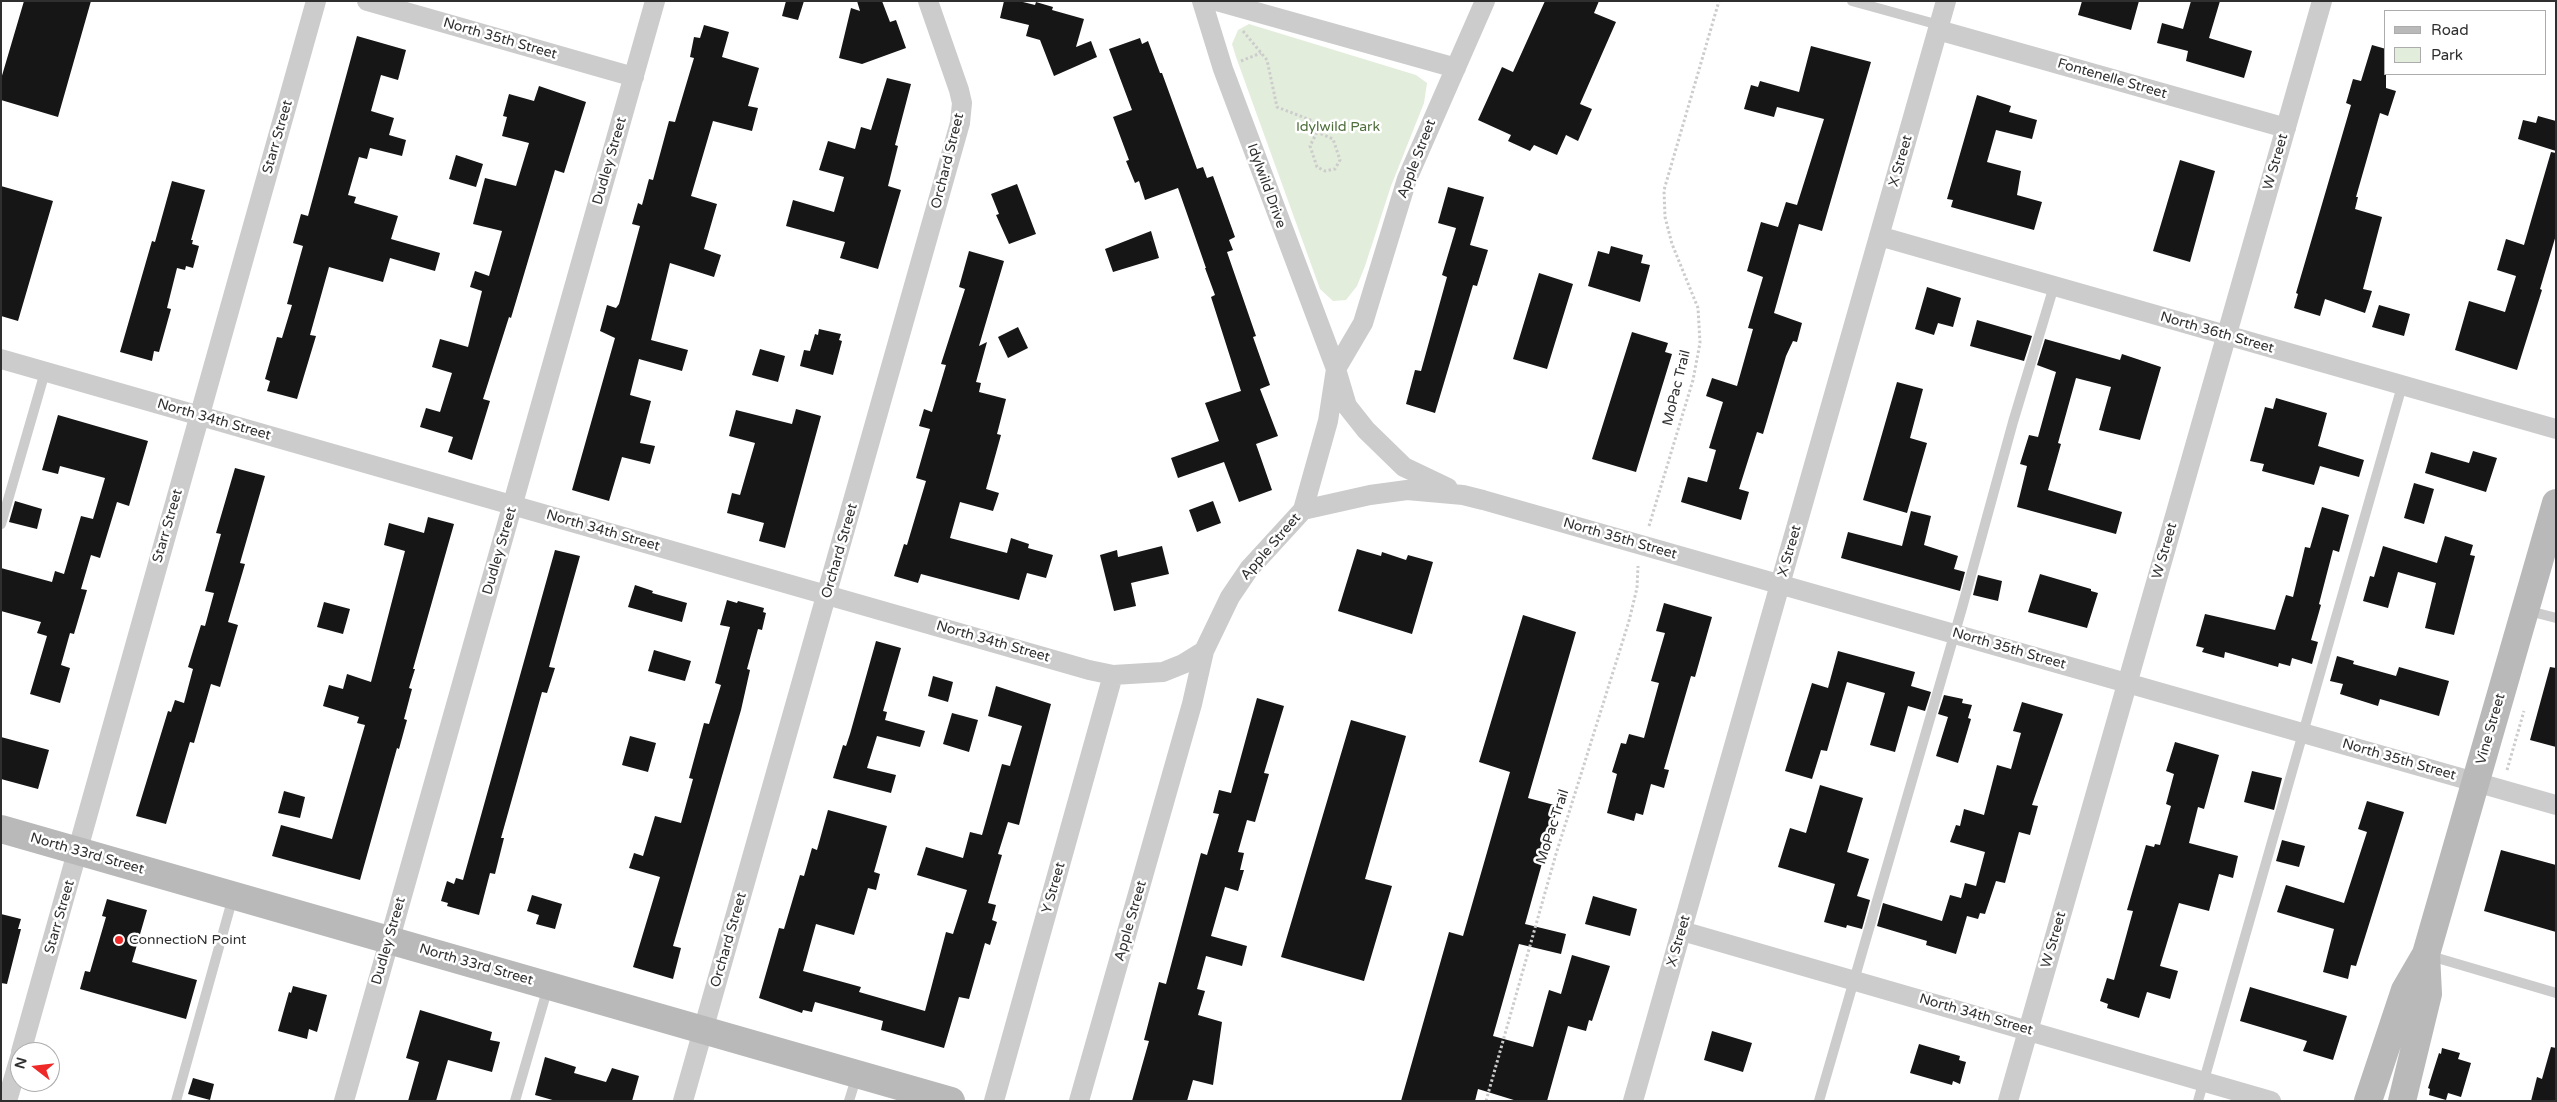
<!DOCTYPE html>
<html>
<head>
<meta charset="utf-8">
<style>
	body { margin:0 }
	#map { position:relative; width:2557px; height:1102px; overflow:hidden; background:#fff; font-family:"Varela Round",sans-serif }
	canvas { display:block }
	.frame { position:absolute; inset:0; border:2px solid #2f2f2f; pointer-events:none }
	.legend { position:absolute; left:2384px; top:10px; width:162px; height:65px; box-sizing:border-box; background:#fff; border:1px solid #acacac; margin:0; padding:6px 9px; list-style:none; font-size:15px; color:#2f2f2f }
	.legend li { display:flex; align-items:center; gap:10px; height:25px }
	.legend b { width:25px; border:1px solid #acacac }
	.north { position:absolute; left:10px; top:1042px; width:50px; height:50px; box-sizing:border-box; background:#fff; border:1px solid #acacac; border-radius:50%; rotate:286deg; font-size:14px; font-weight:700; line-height:20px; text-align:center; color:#2f2f2f }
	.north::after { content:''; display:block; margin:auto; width:18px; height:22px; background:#ee2928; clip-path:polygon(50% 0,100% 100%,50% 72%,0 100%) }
</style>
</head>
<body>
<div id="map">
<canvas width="2557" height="1102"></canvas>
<div class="frame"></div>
<ul class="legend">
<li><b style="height:6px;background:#b9b9b9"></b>Road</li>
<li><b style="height:14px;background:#e3eddc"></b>Park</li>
</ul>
<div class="north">N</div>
</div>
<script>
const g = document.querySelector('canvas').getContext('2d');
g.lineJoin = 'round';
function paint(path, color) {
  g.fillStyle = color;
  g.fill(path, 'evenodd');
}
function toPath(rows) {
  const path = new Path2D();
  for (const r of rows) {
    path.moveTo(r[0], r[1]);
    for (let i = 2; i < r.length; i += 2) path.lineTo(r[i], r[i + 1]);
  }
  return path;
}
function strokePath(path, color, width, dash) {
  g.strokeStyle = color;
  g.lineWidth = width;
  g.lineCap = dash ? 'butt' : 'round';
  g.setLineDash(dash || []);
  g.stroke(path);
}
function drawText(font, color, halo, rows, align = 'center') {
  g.font = font + ' "Varela Round",sans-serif';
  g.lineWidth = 5;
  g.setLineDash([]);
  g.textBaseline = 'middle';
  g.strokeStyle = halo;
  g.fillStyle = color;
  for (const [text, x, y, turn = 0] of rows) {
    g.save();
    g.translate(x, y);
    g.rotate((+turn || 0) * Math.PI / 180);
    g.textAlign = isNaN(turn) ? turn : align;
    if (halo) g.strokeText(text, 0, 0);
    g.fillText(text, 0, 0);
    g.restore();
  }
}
paint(toPath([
	[1249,24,1416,75,1427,83,1424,103,1391,186,1365,266,1357,286,1346,300,1333,301,1320,289,1236,57,1232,44,1238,30]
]), '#e3eddc');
paint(toPath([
	[24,1,91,1,58,117,1,100,1,79],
	[786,1,804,1,798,20,782,16],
	[857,1,882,1,890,22,896,20,906,48,862,64,839,58,851,8,860,11],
	[1004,1,1019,1,1035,5,1036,2,1053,7,1052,10,1084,19,1076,47,1091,41,1097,57,1054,76,1040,40,1026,36,1029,25,1000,18],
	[1545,1,1599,1,1594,13,1616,22,1580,104,1592,109,1578,141,1566,135,1557,155,1534,145,1530,151,1508,141,1511,135,1478,120,1502,67,1513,72],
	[2082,1,2139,1,2131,30,2078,15],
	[2191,1,2220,1,2209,38,2252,51,2244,78,2186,61,2188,51,2157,43,2162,23,2183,29],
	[704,25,729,32,722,57,759,68,748,106,758,108,752,131,713,121,691,196,717,204,704,249,721,255,714,277,670,263,651,340,688,350,682,371,639,359,630,395,651,401,640,443,655,446,650,464,622,457,609,501,572,490,615,338,600,331,607,305,616,308,619,304,640,226,632,224,638,203,642,205,649,179,653,180,669,121,675,122,694,58,690,57,694,37,700,38],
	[357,36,406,50,398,80,381,75,371,111,394,118,389,135,406,140,402,156,370,148,367,159,359,157,348,195,356,197,354,203,398,216,391,239,440,253,435,271,390,258,383,282,329,267,310,335,316,336,297,399,267,391,270,381,265,379,277,337,282,338,292,305,287,304,303,246,293,243,301,214,308,216],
	[1140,38,1142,44,1148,41,1160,73,1162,73,1197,169,1203,167,1207,178,1213,176,1235,237,1229,240,1233,250,1227,252,1256,336,1253,337,1270,385,1260,389,1278,436,1256,444,1272,490,1239,502,1224,462,1178,478,1171,458,1219,441,1205,403,1241,391,1211,297,1215,295,1205,268,1206,268,1178,188,1145,200,1139,181,1135,183,1126,161,1129,160,1113,117,1132,110,1109,49],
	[2372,45,2386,49,2386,88,2396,91,2388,116,2380,113,2356,197,2358,197,2355,209,2382,217,2363,289,2372,291,2365,313,2325,299,2320,316,2294,308,2298,294,2296,293,2351,105,2346,103,2353,79,2361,81],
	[1811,46,1871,62,1822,231,1799,224,1774,313,1802,323,1797,342,1793,341,1786,356,1763,434,1757,432,1739,489,1749,492,1741,520,1681,502,1688,477,1707,482,1716,450,1709,448,1723,402,1706,396,1712,378,1737,386,1753,329,1748,328,1763,277,1747,271,1761,222,1778,227,1786,202,1797,205,1824,119,1777,107,1774,117,1744,109,1751,85,1758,87,1760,81,1799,92],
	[887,78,911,84,895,145,898,146,888,186,901,190,878,269,840,258,845,242,786,226,793,200,834,212,844,177,819,170,828,141,855,149,861,127,871,130],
	[539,86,586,102,564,173,555,170,511,318,509,317,483,399,490,401,472,460,448,452,453,437,420,427,426,408,440,412,452,373,432,367,440,339,468,347,482,291,470,287,475,271,489,276,502,231,473,224,485,178,516,186,529,143,502,136,507,117,503,116,509,94,534,101],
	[1977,95,2011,106,2009,112,2037,120,2032,139,1996,130,1987,162,2021,171,2017,195,2042,202,2034,230,1951,207,1953,200,1947,199],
	[2538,116,2556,121,2556,151,2518,139,2523,120,2536,123],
	[2551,152,2556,153,2556,235,2540,289,2542,290,2517,370,2455,350,2469,301,2505,312,2516,276,2497,270,2506,239,2524,245],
	[456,155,483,164,476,187,449,179],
	[2180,160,2215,171,2190,262,2153,251],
	[172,181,205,190,191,240,193,240,192,244,199,246,193,268,186,266,185,270,177,268,167,308,171,309,159,352,154,351,152,361,120,352,152,241,155,242],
	[1017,184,1036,234,1009,244,996,215,999,214,991,194],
	[1,186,53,201,18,321,1,316],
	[1448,187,1484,197,1470,245,1488,250,1477,286,1473,285,1435,413,1406,404,1415,370,1421,371,1447,277,1442,275,1456,228,1438,223],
	[1151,231,1159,258,1113,272,1105,249],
	[1611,246,1643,255,1641,263,1650,265,1640,302,1588,286,1598,251,1609,254],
	[969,251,1004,261,979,346,987,342,976,382,981,383,979,392,1006,399,997,434,1001,435,986,489,999,493,993,511,960,502,950,538,1007,553,1011,538,1029,544,1028,548,1053,555,1046,578,1027,573,1019,600,921,574,918,583,894,576,904,544,907,545,926,481,916,478,930,429,919,426,924,409,932,412,946,365,941,364,965,289,959,287],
	[1539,273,1573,284,1547,369,1513,359],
	[1927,287,1961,298,1953,327,1938,323,1934,335,1915,329],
	[2379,305,2410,314,2404,336,2372,327],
	[1977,320,2032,336,2024,361,1970,346],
	[1018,327,1028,348,1008,358,998,337],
	[819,329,841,334,839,340,842,341,833,375,800,366,804,350,810,351,815,334,818,335],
	[1632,332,1668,343,1665,352,1672,354,1636,472,1592,459],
	[2045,339,2120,360,2122,354,2161,367,2140,440,2099,430,2111,387,2076,378,2058,443,2061,444,2048,490,2122,512,2116,534,2017,507,2027,466,2020,464,2029,435,2038,437,2056,372,2037,365],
	[760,349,785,356,778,382,752,375],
	[1897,382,1923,389,1910,438,1927,443,1907,513,1863,500],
	[2276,398,2327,413,2318,446,2364,460,2359,477,2320,466,2314,485,2262,471,2264,464,2250,461,2265,407,2273,409],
	[796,409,821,416,785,548,759,541,764,523,727,513,732,493,740,495,755,443,729,436,736,410,792,424],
	[58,415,148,441,129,506,117,502,100,558,91,555,81,589,87,590,74,634,70,633,61,665,70,668,60,703,30,694,47,636,37,633,41,622,1,611,1,568,52,582,55,571,64,574,81,516,93,519,105,478,60,466,58,474,42,470],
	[2473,451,2497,458,2486,492,2425,473,2431,452,2469,463],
	[235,468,265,476,240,563,245,564,228,622,238,625,220,687,211,684,194,743,190,742,166,824,136,816,168,711,171,712,175,700,184,703,193,669,188,667,201,625,205,626,214,593,205,591,221,534,216,533],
	[2414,483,2434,489,2424,524,2404,518],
	[15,501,42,509,37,529,9,522],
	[1213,501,1221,523,1197,532,1189,510],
	[2322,507,2349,515,2339,552,2333,550,2319,604,2321,605,2311,640,2318,642,2312,664,2292,658,2290,666,2279,663,2278,667,2225,652,2224,658,2202,652,2204,648,2196,646,2205,614,2275,630,2286,595,2293,597,2305,547,2310,548],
	[1911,511,1931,516,1924,545,1958,556,1954,569,1965,572,1960,591,1841,558,1848,532,1902,546],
	[428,517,454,524,413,669,415,669,409,688,412,689,404,719,407,720,399,749,397,748,360,880,272,856,281,825,332,839,365,725,357,723,359,717,323,706,329,685,343,689,347,674,371,682,405,551,384,545,389,523,424,533],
	[2445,536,2473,545,2470,555,2475,556,2454,635,2425,628,2436,583,2398,572,2388,608,2363,601,2370,576,2374,577,2383,546,2437,563],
	[1162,546,1169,574,1131,583,1136,606,1114,611,1100,555,1117,550,1118,557],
	[1357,549,1381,556,1382,552,1406,560,1408,555,1433,562,1412,634,1338,611],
	[555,550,580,556,549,667,555,668,547,693,542,692,501,838,504,838,495,874,490,873,479,915,447,906,448,903,441,901,447,881,454,884,456,878,463,880],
	[2040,574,2091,589,2091,591,2098,593,2087,628,2028,612],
	[1978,575,2002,581,1998,601,1973,595],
	[635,585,653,591,652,593,687,603,682,622,628,607],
	[727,600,737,603,738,601,764,608,763,612,766,613,762,630,758,629,747,669,750,670,741,710,673,946,681,948,673,979,633,967,660,877,629,868,634,853,643,856,655,816,681,823,693,779,689,778,704,723,709,724,721,685,715,683,730,627,720,625],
	[324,602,350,609,343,634,317,627],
	[1664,603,1712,617,1695,677,1691,676,1664,769,1669,770,1664,788,1651,784,1643,815,1636,813,1634,821,1607,813,1617,774,1612,772,1621,743,1626,744,1629,734,1644,738,1659,683,1651,681,1665,633,1656,631],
	[1523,615,1576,632,1528,798,1558,806,1525,924,1566,934,1561,954,1519,944,1493,1036,1533,1047,1549,990,1561,994,1572,955,1610,966,1592,1021,1589,1020,1586,1031,1568,1026,1547,1101,1517,1101,1478,1089,1475,1101,1401,1101,1449,932,1463,936,1510,772,1479,762],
	[876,641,901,648,883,711,887,712,885,720,925,731,920,747,877,736,867,768,896,775,891,793,833,778,843,745,846,746,850,734],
	[654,650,691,661,685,681,648,671],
	[1838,651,1915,672,1911,686,1931,692,1925,711,1908,706,1895,752,1870,745,1885,693,1847,682,1827,751,1821,750,1812,779,1785,771,1812,683,1828,688],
	[2337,656,2354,661,2353,664,2396,676,2399,667,2449,681,2439,716,2380,699,2378,706,2340,694,2343,684,2330,681],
	[2550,667,2556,668,2556,747,2530,740],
	[933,676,953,682,948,702,928,696],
	[996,686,1051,704,1019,825,1008,822,998,854,1002,855,988,903,996,905,992,920,997,922,990,945,985,943,969,999,959,997,944,1048,881,1030,883,1021,815,1002,812,1012,803,1010,802,1013,759,998,779,928,784,929,800,875,804,876,812,848,817,850,828,810,887,826,874,872,880,874,876,890,868,888,854,935,816,924,803,971,861,987,859,992,925,1011,946,932,953,934,967,890,917,875,926,847,963,858,970,832,982,835,1002,764,1010,766,1022,726,988,716],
	[1944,695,1963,699,1962,703,1972,705,1968,718,1971,719,1958,763,1936,756,1948,717,1938,714],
	[1257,698,1284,706,1264,773,1269,774,1255,822,1247,820,1238,852,1244,853,1240,870,1244,870,1238,891,1225,887,1211,936,1247,946,1242,966,1206,956,1197,989,1205,991,1198,1015,1222,1022,1213,1085,1193,1080,1187,1101,1132,1101,1149,1041,1144,1040,1159,982,1166,984,1201,853,1207,855,1219,814,1213,813,1219,790,1231,793],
	[2022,702,2063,714,2032,805,2038,806,2030,835,2019,832,2005,883,1996,881,1985,914,1980,913,1978,919,1967,916,1956,954,1926,945,1927,941,1877,926,1883,903,1942,921,1950,895,1961,898,1965,883,1976,886,1985,852,1950,842,1956,825,1960,826,1964,809,1984,815,1997,765,2011,769,2021,733,2013,731],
	[952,713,978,720,969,752,943,744],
	[1351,720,1406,736,1365,879,1392,886,1364,981,1281,957],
	[630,736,656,743,648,772,622,765],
	[1,737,49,750,38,789,1,779],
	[2175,742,2219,755,2204,809,2198,807,2189,843,2238,856,2233,878,2219,874,2209,911,2179,903,2160,966,2178,971,2170,999,2147,992,2139,1018,2107,1008,2108,1004,2100,1001,2107,978,2114,980,2133,911,2127,910,2146,845,2154,847,2155,844,2160,845,2171,806,2166,804,2174,774,2166,771],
	[2252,771,2282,778,2274,810,2244,802],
	[1820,785,1863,798,1847,852,1869,859,1857,896,1870,900,1862,929,1847,925,1846,928,1824,922,1835,884,1778,867,1790,828,1806,833],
	[284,791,305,797,300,818,278,813],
	[2367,801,2404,812,2356,966,2351,965,2348,979,2323,972,2334,929,2277,912,2286,885,2344,903,2367,832,2358,829],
	[2282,840,2305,846,2299,867,2276,861],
	[2501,850,2556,865,2556,932,2484,911],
	[532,895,562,904,555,929,536,924,539,915,527,911],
	[1593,896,1637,909,1630,936,1585,924],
	[107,899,147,910,132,962,197,980,186,1019,80,989,85,971,90,972,106,917,102,916],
	[1,914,21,919,18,929,21,929,7,984,1,983],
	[293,986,327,995,317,1032,309,1029,307,1039,278,1031,289,992,291,993],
	[2250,987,2347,1016,2333,1060,2303,1051,2307,1041,2240,1021],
	[420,1010,492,1032,490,1040,500,1042,492,1072,448,1060,436,1101,408,1101,419,1062,406,1058],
	[1712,1031,1752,1043,1743,1072,1704,1060],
	[1919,1044,1960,1056,1959,1060,1966,1062,1960,1084,1953,1081,1952,1085,1910,1073],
	[2551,1047,2556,1048,2556,1101,2531,1101,2537,1077,2542,1079],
	[2442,1048,2460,1053,2458,1059,2471,1063,2461,1097,2448,1093,2446,1100,2429,1095,2430,1089,2428,1088,2439,1053,2441,1054],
	[545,1057,576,1067,574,1073,606,1082,612,1068,639,1076,632,1101,556,1101,535,1095],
	[193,1078,214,1084,210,1100,188,1094]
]), '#161616');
strokePath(toPath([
	[1243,31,1267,60,1277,107,1313,121,1317,132,1333,139,1340,160,1335,169,1325,171,1317,167,1310,146,1317,132],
	[1241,61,1261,53],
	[1649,526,1693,380,1700,343,1698,308,1672,244,1665,217,1664,190,1719,1],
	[2507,770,2524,711],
	[1486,1101,1556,854,1629,621,1637,588,1638,566]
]), '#ccc', 3, [2.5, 2.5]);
strokePath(toPath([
	[1852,1,1939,25],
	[1,524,45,372],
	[2525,610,2556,618],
	[2427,955,2556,993],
	[176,1101,233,897],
	[515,1101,548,987],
	[849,1101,857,1075],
	[1819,1101,1962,608,2013,422,2054,286],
	[2198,1101,2402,386]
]), '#ccc', 10);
strokePath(toPath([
	[367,1,634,77],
	[1202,1,1223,69,1336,369,1347,406,1366,430,1404,467,1448,488],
	[1217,1,1456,68],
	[1938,30,2286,128],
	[1879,236,2556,429],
	[1,359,1089,670,1113,675,1163,672,1183,664,1204,651],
	[1303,510,1370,495,1407,490,1463,495,1483,500,2556,805],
	[1682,931,2271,1101],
	[21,1052,316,1],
	[7,1101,20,1057],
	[344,1101,655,1],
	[683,1101,960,123,962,103,959,90,928,1],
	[994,1101,1113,675],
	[1079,1101,1192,704,1204,651,1230,597,1249,569,1303,510,1328,421,1336,369,1363,323,1407,179,1485,1],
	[1633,1101,1946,1],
	[2008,1101,2322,1]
]), '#ccc', 20);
strokePath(toPath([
	[1,829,951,1101],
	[2368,1101,2405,990,2426,954,2556,503],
	[2402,1101,2428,994,2426,954]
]), '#b9b9b9', 28);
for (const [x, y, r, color] of [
	[119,940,5,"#ee2928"]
]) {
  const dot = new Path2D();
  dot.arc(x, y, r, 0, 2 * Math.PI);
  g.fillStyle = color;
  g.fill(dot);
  strokePath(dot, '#fff', 2);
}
drawText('14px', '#2f2f2f', '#fff', [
	["North 35th Street",500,39,16],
	["Fontenelle Street",2112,79,16],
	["Starr Street",278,137,-74],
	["Apple Street",1417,159,-69],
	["Dudley Street",610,161,-74],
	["Orchard Street",948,161,-76],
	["X Street",1901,161,-74],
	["W Street",2276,162,-74],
	["Idylwild Drive",1266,186,70],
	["North 36th Street",2217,333,16],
	["MoPac Trail",1677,388,-76],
	["North 34th Street",214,420,16],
	["Starr Street",168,526,-74],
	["North 34th Street",603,531,16],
	["North 35th Street",1620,539,16],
	["Apple Street",1271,547,-49],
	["Dudley Street",500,551,-74],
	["Orchard Street",840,551,-74],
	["X Street",1790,551,-74],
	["W Street",2165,551,-74],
	["North 34th Street",993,642,16],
	["North 35th Street",2009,649,16],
	["Vine Street",2491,729,-74],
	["North 35th Street",2399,760,16],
	["MoPac Trail",1553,827,-72],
	["North 33rd Street",87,854,16],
	["Y Street",1054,888,-74],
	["Starr Street",60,917,-74],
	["Apple Street",1131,921,-74],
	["Orchard Street",729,940,-74],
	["W Street",2054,940,-74],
	["Dudley Street",389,941,-74],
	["X Street",1679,941,-74],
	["North 33rd Street",476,965,16],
	["North 34th Street",1976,1015,16]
]);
drawText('14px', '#4e6d3a', '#fff', [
	["Idylwild Park",1338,127]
]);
drawText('14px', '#2f2f2f', '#fff', [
	["ConnectioN Point",129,940]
], 'left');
</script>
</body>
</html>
